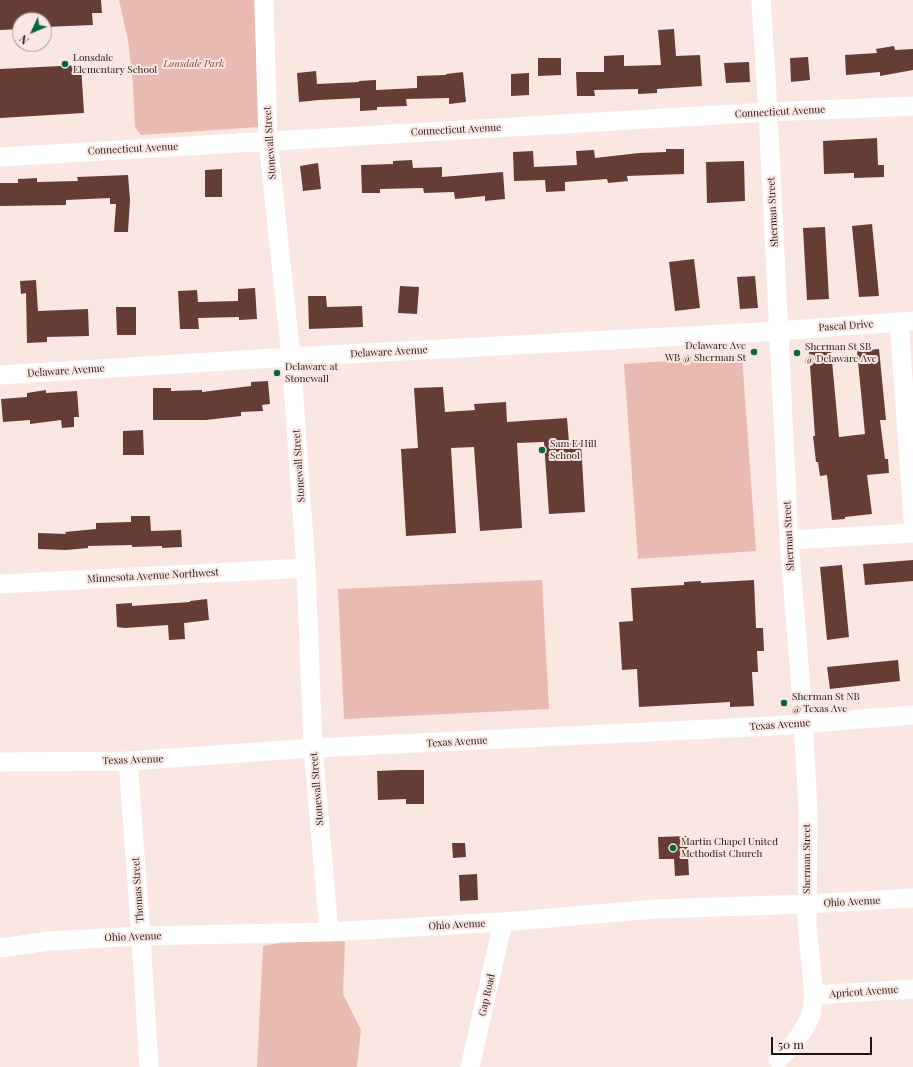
<!DOCTYPE html>
<html>
<head>
<meta charset="utf-8">
<style>
	body { margin:0 }
	#map { position:relative; width:913px; height:1067px; overflow:hidden; background:#fbe7e2; font-family:"Playfair Display",serif }
	canvas { display:block }
	.north { position:absolute; left:12px; top:12px; width:40px; height:40px; box-sizing:border-box; background:#fbe7e2; border:1px solid #a3938f; border-radius:50%; rotate:226deg; font-size:11px; font-weight:700; line-height:16px; text-align:center; color:#201412 }
	.north::after { content:''; display:block; margin:auto; width:14px; height:18px; background:#05673b; clip-path:polygon(50% 0,100% 100%,50% 72%,0 100%) }
	.scale { position:absolute; left:771px; top:1037px; width:101px; height:18px; box-sizing:border-box; border:2px solid #201412; border-top:0; padding-left:5px; font-size:12px; line-height:14px; white-space:nowrap; color:#201412; -webkit-text-stroke:3px #fbe7e2; paint-order:stroke }
</style>
</head>
<body>
<div id="map">
<canvas width="913" height="1067"></canvas>
<div class="north">N</div>
<div class="scale">50 m</div>
</div>
<script>
const g = document.querySelector('canvas').getContext('2d');
g.lineJoin = 'round';
function paint(path, color) {
  g.fillStyle = color;
  g.fill(path, 'evenodd');
}
function toPath(rows) {
  const path = new Path2D();
  for (const r of rows) {
    path.moveTo(r[0], r[1]);
    for (let i = 2; i < r.length; i += 2) path.lineTo(r[i], r[i + 1]);
  }
  return path;
}
function strokePath(path, color, width, dash) {
  g.strokeStyle = color;
  g.lineWidth = width;
  g.lineCap = dash ? 'butt' : 'round';
  g.setLineDash(dash || []);
  g.stroke(path);
}
function drawText(font, color, halo, rows, align = 'center') {
  g.font = font + ' "Playfair Display",serif';
  g.lineWidth = 4;
  g.setLineDash([]);
  g.textBaseline = 'middle';
  g.strokeStyle = halo;
  g.fillStyle = color;
  for (const [text, x, y, turn = 0] of rows) {
    g.save();
    g.translate(x, y);
    g.rotate((+turn || 0) * Math.PI / 180);
    g.textAlign = isNaN(turn) ? turn : align;
    if (halo) g.strokeText(text, 0, 0);
    g.fillText(text, 0, 0);
    g.restore();
  }
}
paint(toPath([
	[119,0,254,0,259,127,141,135,135,127,133,84,128,40],
	[742,356,756,551,638,559,624,364],
	[542,580,549,709,344,719,338,589],
	[329,938,345,942,343,994,361,1030,357,1067,257,1067,263,946,289,941]
]), '#e8bab1');
paint(toPath([
	[0,0,101,0,102,13,92,13,93,25,44,27,44,20,20,20,20,29,0,30],
	[674,29,676,56,700,55,702,86,657,89,657,93,638,94,638,89,594,90,595,96,577,96,576,72,604,72,604,56,624,55,624,66,661,65,658,30],
	[894,46,895,50,913,49,913,70,880,76,880,72,846,75,845,55,877,53,876,49],
	[808,57,810,80,791,82,790,58],
	[538,58,561,58,561,75,538,76],
	[749,62,750,82,726,83,724,63],
	[81,65,84,113,0,118,0,69],
	[316,71,317,84,359,82,359,81,376,80,376,90,417,88,417,76,446,75,446,74,463,72,466,102,449,104,449,98,406,99,407,106,377,107,377,110,360,111,360,98,319,100,299,102,297,73],
	[529,73,529,95,511,96,511,74],
	[877,138,878,165,884,165,884,177,854,178,854,173,824,174,823,141],
	[666,149,684,149,684,174,627,176,628,181,608,183,607,179,565,182,565,191,546,192,545,180,514,181,513,152,533,151,534,167,577,165,576,151,594,150,595,158,639,153,666,152],
	[412,160,413,168,442,167,442,177,503,172,505,199,485,201,485,196,455,199,454,192,424,193,423,188,380,189,380,193,362,193,361,165,393,164,393,161],
	[744,161,745,201,707,203,706,162],
	[318,163,321,189,303,191,300,166],
	[222,169,222,197,205,197,205,170],
	[128,175,130,200,128,232,114,232,116,204,110,204,110,198,66,200,66,205,0,206,0,183,18,183,18,179,37,178,37,182,78,181,77,177],
	[872,224,879,296,859,297,852,226],
	[825,227,829,299,807,300,803,228],
	[694,259,700,308,675,311,669,262],
	[755,276,758,308,740,309,737,277],
	[36,280,38,311,88,309,89,336,47,337,47,342,27,343,26,293,21,294,20,281],
	[400,286,419,287,417,314,398,313],
	[255,288,257,319,239,320,239,317,198,318,199,329,180,329,178,291,197,290,198,302,238,301,238,289],
	[308,296,326,296,327,307,362,306,363,327,309,329],
	[116,307,136,307,136,335,117,335],
	[879,349,886,420,880,420,885,459,888,459,889,473,867,475,872,514,845,517,845,519,832,520,827,475,820,476,818,462,816,462,813,436,815,436,809,352,831,350,839,437,865,434,857,351],
	[268,381,270,404,262,405,263,411,241,412,241,416,206,420,153,420,153,388,171,388,171,391,202,390,202,392,251,386,251,382],
	[443,387,445,412,475,410,474,404,506,402,507,422,567,418,569,443,581,442,585,512,549,514,544,442,517,443,522,528,480,531,474,447,451,448,456,533,406,536,401,449,418,448,414,388],
	[46,390,46,393,77,391,79,417,74,417,74,427,62,428,61,420,30,424,30,420,3,422,1,399,27,397,27,393],
	[143,430,144,455,123,455,123,431],
	[131,516,150,516,151,531,181,530,182,547,162,548,162,546,132,547,132,545,88,546,88,548,66,550,38,549,38,533,66,534,65,532,96,529,96,523,131,522],
	[913,560,913,581,865,585,863,564],
	[842,565,849,637,827,640,820,567],
	[754,580,756,628,763,628,764,651,757,651,758,672,752,672,754,706,730,707,730,702,639,707,637,669,622,670,619,622,633,621,631,588,684,585,684,582,701,581,701,583],
	[207,599,209,620,184,623,185,639,169,640,168,625,125,628,117,627,116,604,132,603,132,606,190,602,190,601],
	[898,660,900,681,830,689,827,667],
	[400,770,424,770,424,804,406,804,406,799,378,800,377,771],
	[687,836,689,875,675,876,674,859,659,859,658,837],
	[452,843,465,843,466,857,453,858],
	[477,874,478,900,460,901,459,875]
]), '#653d35');
strokePath(toPath([
	[264,0,268,141,291,357,306,568,313,748,329,932],
	[761,0,768,112,789,540,802,702,808,810,807,925,814,995,811,1016,802,1032,791,1047,778,1059],
	[0,157,768,112,913,106],
	[899,322,913,519],
	[0,375,291,357,779,331,913,321],
	[789,540,913,533],
	[0,584,306,568],
	[128,761,141,936,149,1067],
	[0,762,128,761,313,748,773,726,913,715],
	[0,948,49,941,141,936,329,932,503,922,655,909,807,904,913,898],
	[814,995,913,989],
	[470,1067,503,922]
]), '#fff', 19);
for (const [x, y, r, color] of [
	[65,64,4,"#05673b"],
	[754,352,4,"#05673b"],
	[797,353,4,"#05673b"],
	[277,373,4,"#05673b"],
	[542,450,4,"#05673b"],
	[784,703,4,"#05673b"],
	[673,848,4,"#05673b"]
]) {
  const dot = new Path2D();
  dot.arc(x, y, r, 0, 2 * Math.PI);
  g.fillStyle = color;
  g.fill(dot);
  strokePath(dot, '#fbe7e2', 1.5);
}
drawText('10px', '#201412', '#fbe7e2', [
	["Lonsdale",73,58],
	["Elementary School",73,70],
	["Delaware Ave",746,346,"right"],
	["WB @ Sherman St",746,358,"right"],
	["Sherman St SB",805,347],
	["@ Delaware Ave",805,359],
	["Delaware at",285,367],
	["Stonewall",285,379],
	["Sam E Hill",550,444],
	["School",550,456],
	["Sherman St NB",792,697],
	["@ Texas Ave",792,709],
	["Martin Chapel United",681,842],
	["Methodist Church",681,854]
], 'left');
drawText('italic 10px', '#824338', '#fbe7e2', [
	["Lonsdale Park",194,64]
]);
drawText('10px', '#201412', '#fbe7e2', [
	["Connecticut Avenue",780,112,-3],
	["Connecticut Avenue",456,130,-3],
	["Stonewall Street",270,143,-94],
	["Connecticut Avenue",133,149,-3],
	["Sherman Street",773,212,-93],
	["Pascal Drive",846,326,-4],
	["Delaware Avenue",389,352,-3],
	["Delaware Avenue",66,371,-4],
	["Stonewall Street",299,466,-94],
	["Sherman Street",789,536,-93],
	["Minnesota Avenue Northwest",153,576,-3],
	["Texas Avenue",780,725,-4],
	["Texas Avenue",457,742,-3],
	["Texas Avenue",133,760,-2],
	["Stonewall Street",317,789,-95],
	["Sherman Street",807,859,-90],
	["Thomas Street",138,890,-94],
	["Ohio Avenue",852,902,-3],
	["Ohio Avenue",457,925,-3],
	["Ohio Avenue",133,937,-2],
	["Apricot Avenue",864,992,-4],
	["Gap Road",487,995,-77]
]);
</script>
</body>
</html>
